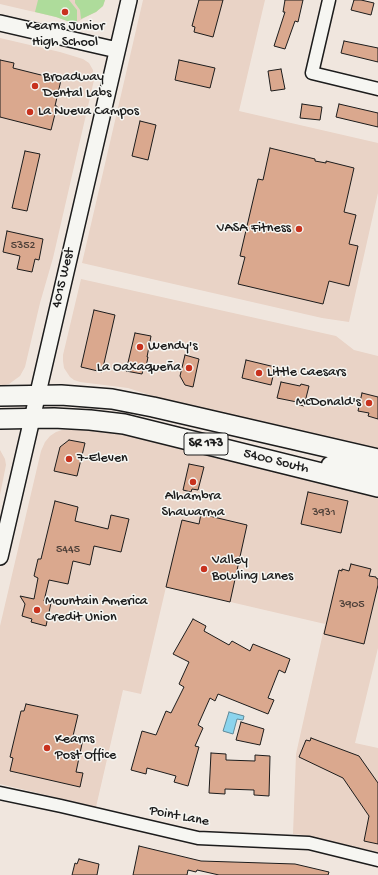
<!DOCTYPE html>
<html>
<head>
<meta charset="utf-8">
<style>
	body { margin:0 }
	canvas { display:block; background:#f0e6de }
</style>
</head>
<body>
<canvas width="378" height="875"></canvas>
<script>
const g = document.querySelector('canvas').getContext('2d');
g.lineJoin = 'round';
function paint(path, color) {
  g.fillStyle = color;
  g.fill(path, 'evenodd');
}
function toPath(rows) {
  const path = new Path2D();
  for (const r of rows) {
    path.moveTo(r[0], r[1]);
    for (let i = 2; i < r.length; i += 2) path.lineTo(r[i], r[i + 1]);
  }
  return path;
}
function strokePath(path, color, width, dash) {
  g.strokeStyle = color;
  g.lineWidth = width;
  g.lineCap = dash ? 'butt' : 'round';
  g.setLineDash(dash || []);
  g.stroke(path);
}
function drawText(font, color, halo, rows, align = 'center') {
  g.font = font + ' "Gochi Hand",sans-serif';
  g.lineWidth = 3;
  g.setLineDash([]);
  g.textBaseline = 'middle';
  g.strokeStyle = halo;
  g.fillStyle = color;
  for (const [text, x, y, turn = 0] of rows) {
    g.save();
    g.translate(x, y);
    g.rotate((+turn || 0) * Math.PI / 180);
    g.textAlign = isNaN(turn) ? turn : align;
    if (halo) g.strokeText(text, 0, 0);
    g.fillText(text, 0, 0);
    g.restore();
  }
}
paint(toPath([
	[0,0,105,0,103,6,96,12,84,18,76,23,70,22,56,17,0,4],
	[143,0,265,0,239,111,378,143,378,193,349,322,322,318,82,263],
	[0,38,60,52,83,59,89,63,93,70,94,80,53,258,40,303,25,367,20,376,9,384,0,386],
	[81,279,336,336,354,350,378,356,378,450,165,400,128,388,80,382,74,380,70,377,64,368,63,361,63,355],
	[76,429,133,436,378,497,378,648,355,743,378,748,378,852,303,835,293,834,296,754,325,624,166,587,141,694,123,690,96,807,0,784,0,626,41,451,45,442,50,436,56,432,62,430],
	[0,450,5,459,6,465,0,495]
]), '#e9d3c6');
paint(toPath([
	[38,0,69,0,77,10,77,22,76,23,70,22,56,17,35,12],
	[75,0,105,0,103,6,96,12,81,19,80,10,75,3]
]), '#aedc9b');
const water = toPath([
	[229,712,244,716,243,720,237,719,233,734,223,731,229,712]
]);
paint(water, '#8bd4ed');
strokePath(water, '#5f8a99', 1);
const building = toPath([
	[199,0,223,0,213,37,194,32,195,27,192,26,199,0],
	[285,0,303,0,298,22,295,21,285,49,274,46,285,12,283,12,285,0],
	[354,0,361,0,374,3,371,15,351,10,354,0],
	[344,41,378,48,378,62,341,53,344,41],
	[0,60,14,63,13,68,61,80,55,106,57,106,51,130,0,117,0,60],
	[179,60,215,68,210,88,175,80,179,60],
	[281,69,285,89,271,91,268,71,281,69],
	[302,104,322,107,320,120,300,118,302,104],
	[339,104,378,113,378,127,336,117,339,104],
	[140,121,156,125,148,160,132,156,140,121],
	[270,148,315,159,315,161,326,163,326,161,354,168,344,212,356,215,349,244,358,246,349,286,329,281,323,304,238,284,245,257,240,256,258,179,263,180,270,148],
	[25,151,40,154,27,211,12,208,25,151],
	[7,231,43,239,39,260,35,259,32,272,17,269,20,256,3,252,7,231],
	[94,310,115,315,102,372,81,367,94,310],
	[135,333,151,336,147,357,148,357,146,367,144,366,142,374,126,371,135,333],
	[185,355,199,359,193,387,185,385,180,376,185,355],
	[246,360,275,367,271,385,242,378,246,360],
	[281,382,300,386,301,384,309,386,304,406,296,404,297,402,277,398,281,382],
	[362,393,378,397,378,419,368,416,369,413,358,411,362,393],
	[69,440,85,443,77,476,54,471,60,447,69,440],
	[189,464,204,467,198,490,192,489,191,492,183,490,189,464],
	[308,492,348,501,341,533,301,524,308,492],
	[55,501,78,507,75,521,108,529,111,515,129,519,121,552,94,546,90,565,73,561,68,584,49,580,44,601,51,603,46,626,31,622,32,619,22,616,25,604,20,596,34,599,38,578,34,576,38,559,41,559,55,501],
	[201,514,247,525,230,602,166,587,182,520,199,524,201,514],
	[351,564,371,569,369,576,376,577,376,578,378,579,378,585,364,644,324,634,339,570,342,571,342,569,349,571,351,564],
	[193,619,206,626,204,631,229,645,232,641,250,651,253,644,290,659,285,673,279,670,268,698,274,700,268,714,218,694,215,701,210,698,198,725,203,728,195,746,199,747,188,786,174,782,176,776,147,768,146,774,131,770,142,731,156,735,166,711,171,713,184,687,179,684,189,662,173,654,193,619],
	[26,704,78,715,73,736,83,739,76,772,83,773,80,787,10,771,13,758,10,757,21,711,24,711,26,704],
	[241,722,264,729,260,745,236,740,241,722],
	[311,738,359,756,378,783,378,844,364,841,369,816,343,778,299,757,306,740,310,741,311,738],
	[211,753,226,754,226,760,255,761,255,755,270,756,269,796,254,795,254,790,225,789,225,794,209,793,211,753],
	[139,846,201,861,295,864,329,872,328,875,219,875,197,870,196,872,188,870,187,875,133,875,139,846],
	[79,859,99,864,97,875,72,875,75,863,77,864,79,859]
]);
paint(building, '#daa88e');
strokePath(building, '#1c1c1c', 1);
const minor = toPath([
	[329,0,312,73,378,89],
	[0,793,61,806,198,838,309,843,378,860]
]);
const tertiary = toPath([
	[0,23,117,50],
	[0,557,129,0]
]);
const primary = toPath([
	[0,396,61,395,112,399,153,407,378,459],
	[0,419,54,418,90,420,124,424,378,487],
	[331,466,378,472]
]);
strokePath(minor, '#1c1c1c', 15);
strokePath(tertiary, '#1c1c1c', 18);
strokePath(primary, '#1c1c1c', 22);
strokePath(minor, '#f6f6f2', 12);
strokePath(tertiary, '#f6f6f2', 15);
strokePath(primary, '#f6f6f2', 19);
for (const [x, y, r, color] of [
	[65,12,4,"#c8321e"],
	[35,86,4,"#c8321e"],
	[30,112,4,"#c8321e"],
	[299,229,4,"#c8321e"],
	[140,347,4,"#c8321e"],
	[189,368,4,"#c8321e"],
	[259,373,4,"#c8321e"],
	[369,403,4,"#c8321e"],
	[69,459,4,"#c8321e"],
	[193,482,4,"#c8321e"],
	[204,569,4,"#c8321e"],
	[37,610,4,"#c8321e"],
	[47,748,4,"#c8321e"]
]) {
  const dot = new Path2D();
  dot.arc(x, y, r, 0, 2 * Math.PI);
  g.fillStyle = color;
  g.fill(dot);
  strokePath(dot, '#f6f6f2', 1.5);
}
drawText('12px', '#4c3f38', null, [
	["5352",23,246],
	["3931",324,513],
	["5445",68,550],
	["3905",352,605]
]);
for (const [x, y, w] of [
	[206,444,44]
]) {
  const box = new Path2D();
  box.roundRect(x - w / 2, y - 11, w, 22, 3);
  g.fillStyle = '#f6f6f2';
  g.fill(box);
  strokePath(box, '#1c1c1c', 1);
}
drawText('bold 13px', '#1c1c1c', null, [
	["SR 173",206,444]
]);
drawText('14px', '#1c1c1c', '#f6f6f2', [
	["Kearns Junior",65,27,"center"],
	["High School",65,43,"center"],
	["Broadway",43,78],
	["Dental Labs",43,94],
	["La Nueva Campos",38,112],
	["VASA Fitness",291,229,"right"],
	["Wendy's",148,347],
	["La Oaxaqueña",181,368,"right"],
	["Little Caesars",267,373],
	["McDonald's",361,403,"right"],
	["7-Eleven",77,459],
	["Alhambra",193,497,"center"],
	["Shawarma",193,513,"center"],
	["Valley",212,561],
	["Bowling Lanes",212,577],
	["Mountain America",45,602],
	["Credit Union",45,618],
	["Kearns",55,740],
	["Post Office",55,756]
], 'left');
drawText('14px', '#1c1c1c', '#f6f6f2', [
	["4015 West",64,278,-77],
	["5400 South",276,462,14],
	["Point Lane",179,817,11]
]);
</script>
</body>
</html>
